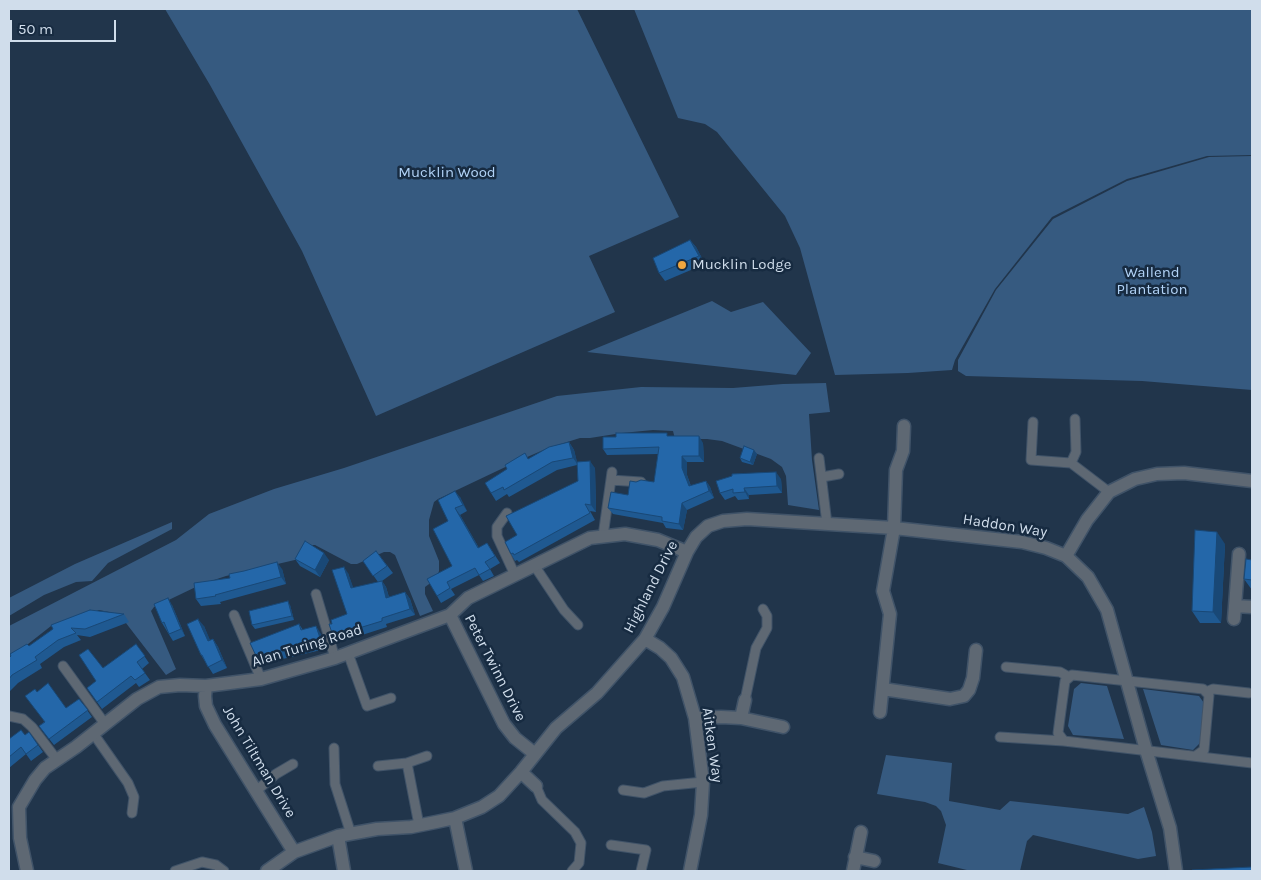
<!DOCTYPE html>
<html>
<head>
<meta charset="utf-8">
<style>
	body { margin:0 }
	#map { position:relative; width:1261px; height:880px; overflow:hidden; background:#21354b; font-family:Karla,sans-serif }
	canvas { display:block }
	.frame { position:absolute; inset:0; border:10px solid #d0ddeb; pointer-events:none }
	.scale { position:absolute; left:10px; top:20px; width:106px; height:22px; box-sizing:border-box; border:2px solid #d0ddeb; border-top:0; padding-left:6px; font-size:15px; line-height:18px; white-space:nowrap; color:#d0ddeb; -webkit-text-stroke:4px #172b41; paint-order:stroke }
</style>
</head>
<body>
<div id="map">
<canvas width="1261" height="880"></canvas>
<div class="frame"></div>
<div class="scale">50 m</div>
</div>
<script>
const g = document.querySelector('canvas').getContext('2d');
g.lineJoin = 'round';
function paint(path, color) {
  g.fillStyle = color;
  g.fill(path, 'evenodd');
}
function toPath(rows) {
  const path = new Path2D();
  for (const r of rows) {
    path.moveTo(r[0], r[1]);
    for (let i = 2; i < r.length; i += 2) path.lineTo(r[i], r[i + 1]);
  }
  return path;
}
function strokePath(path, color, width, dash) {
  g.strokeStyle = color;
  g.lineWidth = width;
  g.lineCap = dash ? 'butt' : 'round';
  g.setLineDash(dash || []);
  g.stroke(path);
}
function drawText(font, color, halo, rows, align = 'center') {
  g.font = font + ' Karla,sans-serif';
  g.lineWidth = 5;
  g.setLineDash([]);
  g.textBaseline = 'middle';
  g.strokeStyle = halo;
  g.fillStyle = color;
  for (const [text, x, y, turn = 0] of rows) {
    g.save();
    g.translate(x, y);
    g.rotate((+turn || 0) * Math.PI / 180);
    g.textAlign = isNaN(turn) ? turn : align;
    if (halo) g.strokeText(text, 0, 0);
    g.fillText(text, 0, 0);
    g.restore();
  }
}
paint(toPath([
	[165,9,577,9,679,217,589,256,615,312,376,416,302,251,210,85],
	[634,9,1252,9,1252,155,1207,156,1127,179,1052,217,995,289,955,360,952,370,908,373,835,375,800,248,785,216,717,132,705,124,678,118],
	[1252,156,1252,390,1142,381,966,376,958,371,958,360,996,290,1053,219,1127,181,1209,157],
	[712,301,731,312,763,302,811,353,796,375,587,352],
	[826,383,830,412,809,414,812,460,819,510,788,505,786,476,782,467,771,459,722,441,707,439,675,439,673,431,653,430,622,433,590,438,580,438,548,448,518,461,438,499,434,502,429,520,429,536,439,561,439,571,436,579,425,587,425,594,433,611,420,616,395,555,390,552,384,552,357,564,351,564,315,545,308,545,299,559,226,576,202,584,154,607,151,611,176,669,166,675,119,614,99,610,51,626,9,659,9,626,176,540,209,514,274,489,344,468,557,396,641,387,733,388,783,384],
	[172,522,172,529,108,563,92,581,76,582,44,595,9,616,9,598,75,564],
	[1081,683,1107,686,1124,739,1073,735,1068,726,1074,689],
	[1143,689,1199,696,1204,703,1201,742,1193,750,1161,745],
	[886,755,952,763,949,801,1000,810,1010,801,1128,814,1144,807,1152,832,1156,856,1138,859,1033,835,1027,841,1020,871,971,871,938,863,946,825,941,811,936,806,925,802,877,794]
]), '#365a80');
const service = toPath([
	[1033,422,1031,460,1071,463,1109,492],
	[819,458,827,524],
	[1071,463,1076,452,1075,419],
	[822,477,839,474],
	[611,480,641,482],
	[507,513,497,527,497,536,515,575],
	[603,536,612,472],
	[534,565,564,610,578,625],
	[316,594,335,658],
	[234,615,261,679],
	[348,653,367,706,391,698],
	[63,666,105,724],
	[1006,667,1060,672,1069,677],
	[1206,692,1213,689,1249,693],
	[745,700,756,648,767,628,767,616,763,609],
	[9,716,23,719,32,727,57,760],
	[93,733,128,783,134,797,132,813],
	[1000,737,1064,741],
	[334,748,335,784,351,834],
	[1197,755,1204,750,1209,695,1203,689,1072,675,1065,681,1058,733,1064,741,1252,763],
	[407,763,419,825],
	[378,766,407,763,427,756],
	[536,786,542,800,575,832,581,843,579,863,572,871],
	[623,790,644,793,663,786,703,782],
	[256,791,276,774,293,764],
	[611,845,646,850,641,871],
	[175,871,202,862,216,865,224,871]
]);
const minor = toPath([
	[1066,556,1087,520,1109,492,1135,479,1157,474,1184,473,1252,481],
	[1235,606,1252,607],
	[450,615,504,724,515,738,535,754],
	[1234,619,1239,554],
	[645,639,660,648,671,658,683,677,695,718,703,782,701,815,690,871],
	[206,686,205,696,206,706,215,725,294,852],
	[883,689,950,699,964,696,969,690,973,678,976,650],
	[880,712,890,614,883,591,894,528,896,470,903,451,904,426],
	[695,718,721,717,741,718,783,727],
	[741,718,745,700],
	[521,772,536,786],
	[455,818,466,871],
	[338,836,344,871],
	[855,857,874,861],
	[27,871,20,838,19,807,35,780,45,768,76,747,137,699,159,687,180,685,206,686,261,679,335,658,450,615,468,598,590,538,625,534,658,540,687,552],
	[267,871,294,852,338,836,377,829,411,827,436,822,455,818,482,807,499,796,521,772,556,728,597,693,645,639,663,607,687,552,696,537,708,526,723,521,747,519,894,528,1022,542,1046,548,1066,556,1088,577,1107,610,1146,750,1170,828,1176,871],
	[853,871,861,832]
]);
strokePath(service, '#405368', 11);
strokePath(minor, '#405368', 15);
strokePath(service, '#5e6873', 9);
strokePath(minor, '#5e6873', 12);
paint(toPath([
	[690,240,696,247,705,264,665,281,659,273],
	[669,436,703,443,704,462,687,462,687,475,691,486,706,481,710,487,714,498,687,510,683,530,666,528,663,523,613,514,608,508,628,495,654,482,658,454,607,455,603,449,616,437],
	[569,442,574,450,577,463,595,468,596,512,590,511,595,520,519,562,517,560,515,561,511,554,517,535,578,481,577,465,557,470,509,497,507,494,496,501,491,493,529,459],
	[757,454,753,465,742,462,740,458],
	[781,479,782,493,749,495,749,499,738,500,735,496,725,500,720,493,716,481],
	[460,497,467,511,460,515,479,548,487,543,500,563,490,569,494,576,483,581,479,575,451,589,455,595,441,603,437,596,452,566,448,521],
	[1225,544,1221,623,1200,623,1192,611],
	[376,551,393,573,382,581,386,587,389,597,405,592,410,599,415,615,386,624,387,627,337,643,333,636,332,624,347,614,348,573,353,588,378,582,363,561],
	[295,559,329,560,320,577,300,566],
	[1252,560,1252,590,1244,579],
	[282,569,286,584,220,602,221,604,201,606,196,599,230,578,244,571],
	[172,605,185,636,173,641,162,623],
	[290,605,294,620,255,629,252,625],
	[124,614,129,622,90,637,77,635,81,640,64,647,40,664,42,668,18,683,9,692,9,658,29,646,53,629],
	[299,624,303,630,321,634,325,646,320,647,321,650,274,661,262,665,257,658],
	[204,626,210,641,213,639,218,647,227,668,213,674,201,655],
	[136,644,149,663,142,669,150,680,139,687,136,683,102,709,87,688,96,681,103,668],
	[37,692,66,708,79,699,92,717,54,745,39,726,44,722],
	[29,732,43,752,31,761,26,754,9,768,9,739,25,735]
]), '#1f5991');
paint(toPath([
	[690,240,696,247,705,264,699,256],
	[699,436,703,443,704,462,699,456],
	[569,442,574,450,578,465,573,458],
	[754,450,757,454,753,465,750,462],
	[682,456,687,462,687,475,693,493,689,486,682,468],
	[590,461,595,468,596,512,591,505],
	[776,472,781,479,782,493,777,486],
	[706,481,710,487,714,498,709,491],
	[744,488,749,495,749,499,745,492],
	[455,491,460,497,467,511,463,505],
	[682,503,687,510,683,530,679,524],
	[455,508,460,515,483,555,478,548],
	[1217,532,1225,544,1221,623,1213,612],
	[324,553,329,560,320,577,315,570],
	[277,562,282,569,286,584,281,577],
	[344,567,348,573,356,595,351,588],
	[382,581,386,587,391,605,386,598],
	[405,592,410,599,415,615,410,609],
	[168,598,172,605,185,636,181,629],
	[288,601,290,605,294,620,292,616],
	[198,619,204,626,214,649,208,641],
	[316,626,321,634,325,646,320,638],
	[213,639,218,647,227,668,222,660]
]), '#194876');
const building = toPath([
	[690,240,699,256,659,273,653,258,690,240],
	[616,433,667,433,667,436,699,436,699,456,682,456,682,468,689,486,706,481,709,491,682,503,679,524,662,521,662,517,608,508,611,492,628,495,630,481,636,482,641,480,654,482,659,447,603,449,603,437,616,437,616,433],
	[569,442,573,458,552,462,504,490,503,487,491,493,485,483,507,469,505,465,525,453,528,459,549,447,569,442],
	[744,446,754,450,750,462,740,458,744,446],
	[590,461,591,505,585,504,590,513,514,555,513,553,511,554,505,542,517,535,506,516,578,481,577,462,590,461],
	[776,472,777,486,744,488,745,492,733,493,733,489,720,493,716,481,732,476,732,474,776,472],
	[455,491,463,505,455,508,478,548,487,543,495,556,485,562,490,569,479,575,475,568,447,582,450,588,437,596,427,579,452,566,433,529,448,521,438,500,455,491],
	[1195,530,1217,532,1213,612,1192,611,1195,530],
	[305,541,324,553,315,570,295,559,305,541],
	[376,551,387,566,373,576,363,561,376,551],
	[1246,559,1252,560,1252,580,1244,579,1246,559],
	[277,562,281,577,215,595,216,596,196,599,194,583,230,578,229,574,244,571,277,562],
	[344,567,351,588,382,581,386,598,405,592,410,609,382,618,382,621,333,636,329,624,332,624,331,620,347,614,332,570,344,567],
	[168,598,181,629,169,634,164,622,162,623,154,604,168,598],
	[288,601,292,616,252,625,249,611,288,601],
	[90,610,124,614,85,629,71,628,76,633,58,640,35,657,37,660,12,675,9,679,9,658,11,656,10,654,27,644,29,646,53,629,51,625,90,610],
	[198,619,208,641,213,639,222,660,208,667,202,655,201,655,187,624,198,619],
	[299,624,301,630,316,626,320,638,315,640,315,642,269,653,257,658,250,643,299,624],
	[136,644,145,656,137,662,145,673,135,680,131,676,97,702,87,688,96,681,79,655,88,649,103,668,136,644],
	[48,683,66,708,79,699,88,710,49,739,39,726,45,722,25,696,35,689,37,692,48,683],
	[21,730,25,735,29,732,38,745,26,754,21,747,9,757,9,739,21,730],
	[1252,867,1252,871,1192,871,1192,870,1252,867]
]);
paint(building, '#2467a9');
strokePath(building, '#194876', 1);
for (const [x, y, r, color] of [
	[682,265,5,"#f0a63f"]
]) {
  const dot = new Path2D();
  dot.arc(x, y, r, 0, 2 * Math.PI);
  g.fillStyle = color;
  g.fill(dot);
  strokePath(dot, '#172b41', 2);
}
drawText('15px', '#b2d3f7', '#172b41', [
	["Mucklin Wood",447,173],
	["Wallend",1152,273],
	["Plantation",1152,290]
]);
drawText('15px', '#d0ddeb', '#172b41', [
	["Mucklin Lodge",692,265]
], 'left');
drawText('15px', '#d0ddeb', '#172b41', [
	["Haddon Way",1005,526,9],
	["Highland Drive",651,587,-63],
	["Alan Turing Road",307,646,-17],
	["Peter Twinn Drive",495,668,63],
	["Aitken Way",712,745,82],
	["John Tiltman Drive",259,762,59]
]);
</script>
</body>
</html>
